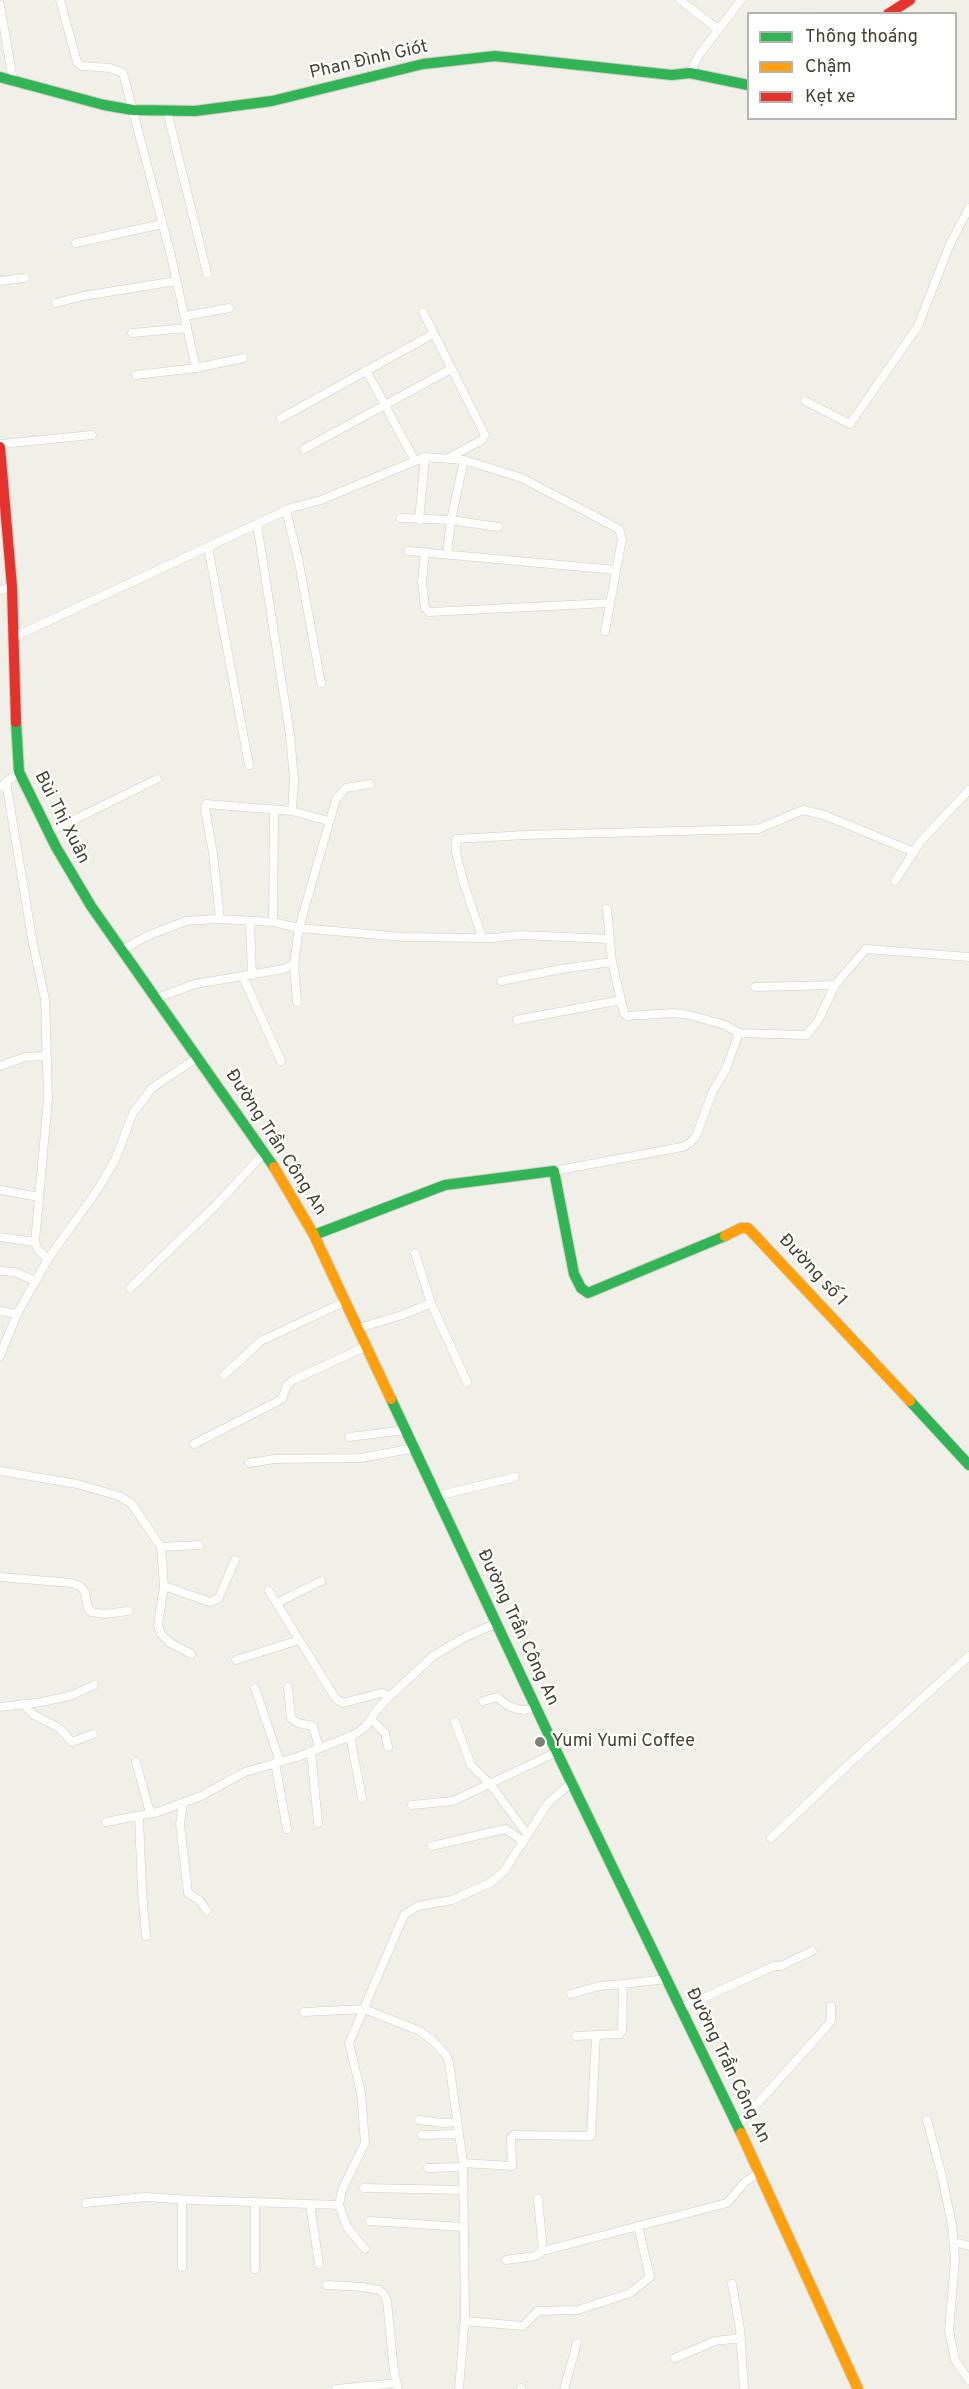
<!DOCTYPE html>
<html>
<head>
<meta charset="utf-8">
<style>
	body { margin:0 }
	#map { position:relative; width:969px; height:2389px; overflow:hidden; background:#f0efe8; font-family:Overpass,sans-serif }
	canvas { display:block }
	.legend { position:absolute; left:747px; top:12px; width:210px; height:108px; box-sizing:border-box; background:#fff; border:2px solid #b5b3ae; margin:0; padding:8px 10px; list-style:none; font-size:18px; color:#464234 }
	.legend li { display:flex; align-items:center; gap:12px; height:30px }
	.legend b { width:30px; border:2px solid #b5b3ae }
</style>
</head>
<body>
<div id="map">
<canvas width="969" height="2389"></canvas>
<ul class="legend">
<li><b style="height:8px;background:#30b455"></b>Thông thoáng</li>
<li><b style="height:8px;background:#ff9f0a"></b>Chậm</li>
<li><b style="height:8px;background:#e5322d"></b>Kẹt xe</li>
</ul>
</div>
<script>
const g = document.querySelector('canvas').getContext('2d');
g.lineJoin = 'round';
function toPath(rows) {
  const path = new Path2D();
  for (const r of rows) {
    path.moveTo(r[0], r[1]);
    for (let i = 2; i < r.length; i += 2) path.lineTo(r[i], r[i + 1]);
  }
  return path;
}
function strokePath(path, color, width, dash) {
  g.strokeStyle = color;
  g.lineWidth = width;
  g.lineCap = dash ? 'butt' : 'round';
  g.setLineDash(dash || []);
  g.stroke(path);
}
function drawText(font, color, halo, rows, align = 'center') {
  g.font = font + ' Overpass,sans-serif';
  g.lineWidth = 4.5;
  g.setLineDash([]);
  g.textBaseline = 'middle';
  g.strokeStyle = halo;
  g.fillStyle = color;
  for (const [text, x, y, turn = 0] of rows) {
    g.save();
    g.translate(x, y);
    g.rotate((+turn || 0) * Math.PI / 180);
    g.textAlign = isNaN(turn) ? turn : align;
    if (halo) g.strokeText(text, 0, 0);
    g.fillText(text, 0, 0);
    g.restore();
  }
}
const street = toPath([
	[60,0,77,62,82,66,110,68,123,73,171,256,196,368],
	[680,0,718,29],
	[0,5,13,81],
	[690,73,699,55,741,0],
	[167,111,207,273],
	[76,243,162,224],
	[0,281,25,278],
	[56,303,83,296,176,281],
	[423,312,485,435,482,440,450,457],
	[185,316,229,308],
	[132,333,187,328],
	[366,370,415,461],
	[136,375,196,368,243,358],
	[805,401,850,424,918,326,950,244,969,208],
	[281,418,433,334],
	[0,444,92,435],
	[304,449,451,369],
	[286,510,299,563,321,683],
	[401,518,451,520,464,460],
	[419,520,425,457],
	[257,524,290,735,294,780,292,811],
	[208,547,249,765],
	[408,551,616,570],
	[425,552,422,582,425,608,429,612,610,603],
	[447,554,451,520,498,527],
	[0,590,12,587],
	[14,637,291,508,321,500,425,457,464,460,522,478,619,529,622,539,605,631],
	[6,782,33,944,45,999,48,1099,35,1242,38,1250,48,1259],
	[0,787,19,772],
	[49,832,157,779],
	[895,881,920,842,969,790],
	[607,909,612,962],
	[220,919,213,853,205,808,206,804,292,811,328,821],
	[250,921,252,975],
	[273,922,274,811],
	[482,937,464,884,456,853,456,839,525,835,758,829,803,810,824,815,914,852],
	[122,950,147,936,186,921,216,919,273,922,299,928,403,937,493,938,521,935,609,939],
	[294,964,297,1002],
	[243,977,281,1061],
	[501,981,561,969,612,962,624,1013,627,1016,674,1013,689,1015,725,1025,739,1033],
	[755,987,835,985],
	[157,998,195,984,284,969,294,964,299,928,336,799,346,788,370,784],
	[517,1020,621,1000],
	[0,1066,25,1057,46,1056],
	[554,1171,682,1147,690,1143,696,1136,713,1091,726,1069,739,1033,806,1035,817,1023,835,985,866,949,969,957],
	[0,1190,39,1197],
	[0,1237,35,1242],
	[415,1253,431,1303],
	[0,1271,14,1272,36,1281],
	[130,1288,214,1207,264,1153],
	[0,1311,17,1314],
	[359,1328,402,1315,431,1303,467,1382],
	[0,1356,17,1314,48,1259,98,1189,115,1160,133,1113,152,1088,198,1057],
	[224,1375,261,1341,346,1301],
	[349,1437,406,1430],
	[194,1444,282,1399,287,1385,293,1380,367,1346],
	[249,1463,275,1459,360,1458,415,1448],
	[0,1471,77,1484,119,1496,131,1503,161,1547,164,1586,158,1625,161,1634,169,1642,191,1654],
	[437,1496,515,1477],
	[161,1547,199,1545],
	[0,1577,72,1583,80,1586,85,1592,88,1608,91,1612,105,1614,128,1611],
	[164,1586,210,1602,215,1600,219,1597,235,1560],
	[269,1591,336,1699,343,1703,381,1693,390,1696],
	[277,1603,321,1581],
	[236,1660,299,1640],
	[288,1687,291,1718,298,1723,313,1726,319,1748],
	[255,1688,280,1762],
	[483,1701,497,1697,507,1705,517,1709,525,1710,536,1707],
	[23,1704,34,1715,59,1728,72,1742,93,1734],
	[0,1707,42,1702,73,1695,94,1685],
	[372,1720,385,1733,388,1747],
	[455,1722,471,1765,491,1785,527,1834],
	[350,1736,362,1798],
	[311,1751,318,1823],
	[136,1762,150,1813],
	[275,1763,287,1829],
	[183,1803,180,1824,188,1893,199,1900,207,1911],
	[412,1805,453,1801,557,1752],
	[139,1816,142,1891,146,1936],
	[106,1822,158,1812,201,1796,245,1772,297,1757,354,1735,365,1727,376,1711,390,1696,433,1656,467,1636,497,1623],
	[771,1838,850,1763,969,1656],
	[432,1846,505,1829,523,1841],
	[571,1994,599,1986,623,1984],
	[681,2008,774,1966,781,1966,812,1951],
	[304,2012,364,2009,420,2031,432,2040,446,2055,449,2062,463,2163],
	[576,2036,620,2034,622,2031,623,1984,667,1979],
	[419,2120,443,2123,457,2122],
	[927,2120,941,2172,952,2225,955,2259,949,2331,955,2360,969,2380],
	[737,2126,828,2025,831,2020,831,2006],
	[422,2135,458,2134],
	[428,2168,463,2167],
	[364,2188,463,2190],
	[538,2199,543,2251],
	[255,2202,255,2269],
	[86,2203,145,2197,191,2200,339,2205],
	[310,2204,319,2264],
	[370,2221,463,2227],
	[954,2242,969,2246],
	[365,2249,347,2227,339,2205,342,2190,365,2143,361,2093,349,2043,404,1915,418,1906,452,1900,492,1882,504,1871,548,1803,572,1782],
	[506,2260,535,2256,543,2251,727,2203,745,2182,760,2172],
	[182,2267,182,2200],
	[732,2284,740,2329,744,2389],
	[327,2285,363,2287,379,2290,384,2294,387,2301,394,2372,398,2389],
	[465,2321,523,2326,538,2311,578,2310,630,2293,650,2277,638,2226],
	[675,2358,715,2341,741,2338],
	[336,2389,397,2383],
	[459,2389,465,2315,463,2163,512,2166,511,2138,514,2135,591,2136,596,2035],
	[521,2389,521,2388],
	[564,2389,577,2343]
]);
const fast = toPath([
	[0,77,104,105,133,110,195,111,272,101,423,64,495,56,672,75,690,73,748,85],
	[16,722,19,772,56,847,91,906,274,1167],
	[314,1235,445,1185,554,1171,574,1274,581,1288,588,1293,725,1236],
	[391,1399,562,1763,741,2133],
	[910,1401,969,1465]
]);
const slow = toPath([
	[274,1167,314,1235,391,1399],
	[725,1236,741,1228,748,1228,910,1401],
	[741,2133,858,2389]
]);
const jam = toPath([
	[888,14,910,0],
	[0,447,12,587,16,722]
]);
strokePath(street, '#cecdc6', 9);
strokePath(fast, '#d0cebf', 12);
strokePath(slow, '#d0cebf', 12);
strokePath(jam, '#d0cebf', 12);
strokePath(street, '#fdfdfc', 8);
strokePath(fast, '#30b455', 10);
strokePath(slow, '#ff9f0a', 10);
strokePath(jam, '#e5322d', 10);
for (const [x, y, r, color] of [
	[540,1742,6,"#827f73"]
]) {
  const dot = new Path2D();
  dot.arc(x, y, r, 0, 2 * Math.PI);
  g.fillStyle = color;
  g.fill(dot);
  strokePath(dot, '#fff', 2);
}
drawText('18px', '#464234', '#fff', [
	["Phan Đình Giót",369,61,-13],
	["Bùi Thị Xuân",61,818,63],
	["Đường Trần Công An",275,1143,57],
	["Đường số 1",812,1271,47],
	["Đường Trần Công An",517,1628,65],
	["Đường Trần Công An",727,2066,64]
]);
drawText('18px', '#464234', '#fff', [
	["Yumi Yumi Coffee",552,1742]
], 'left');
</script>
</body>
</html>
